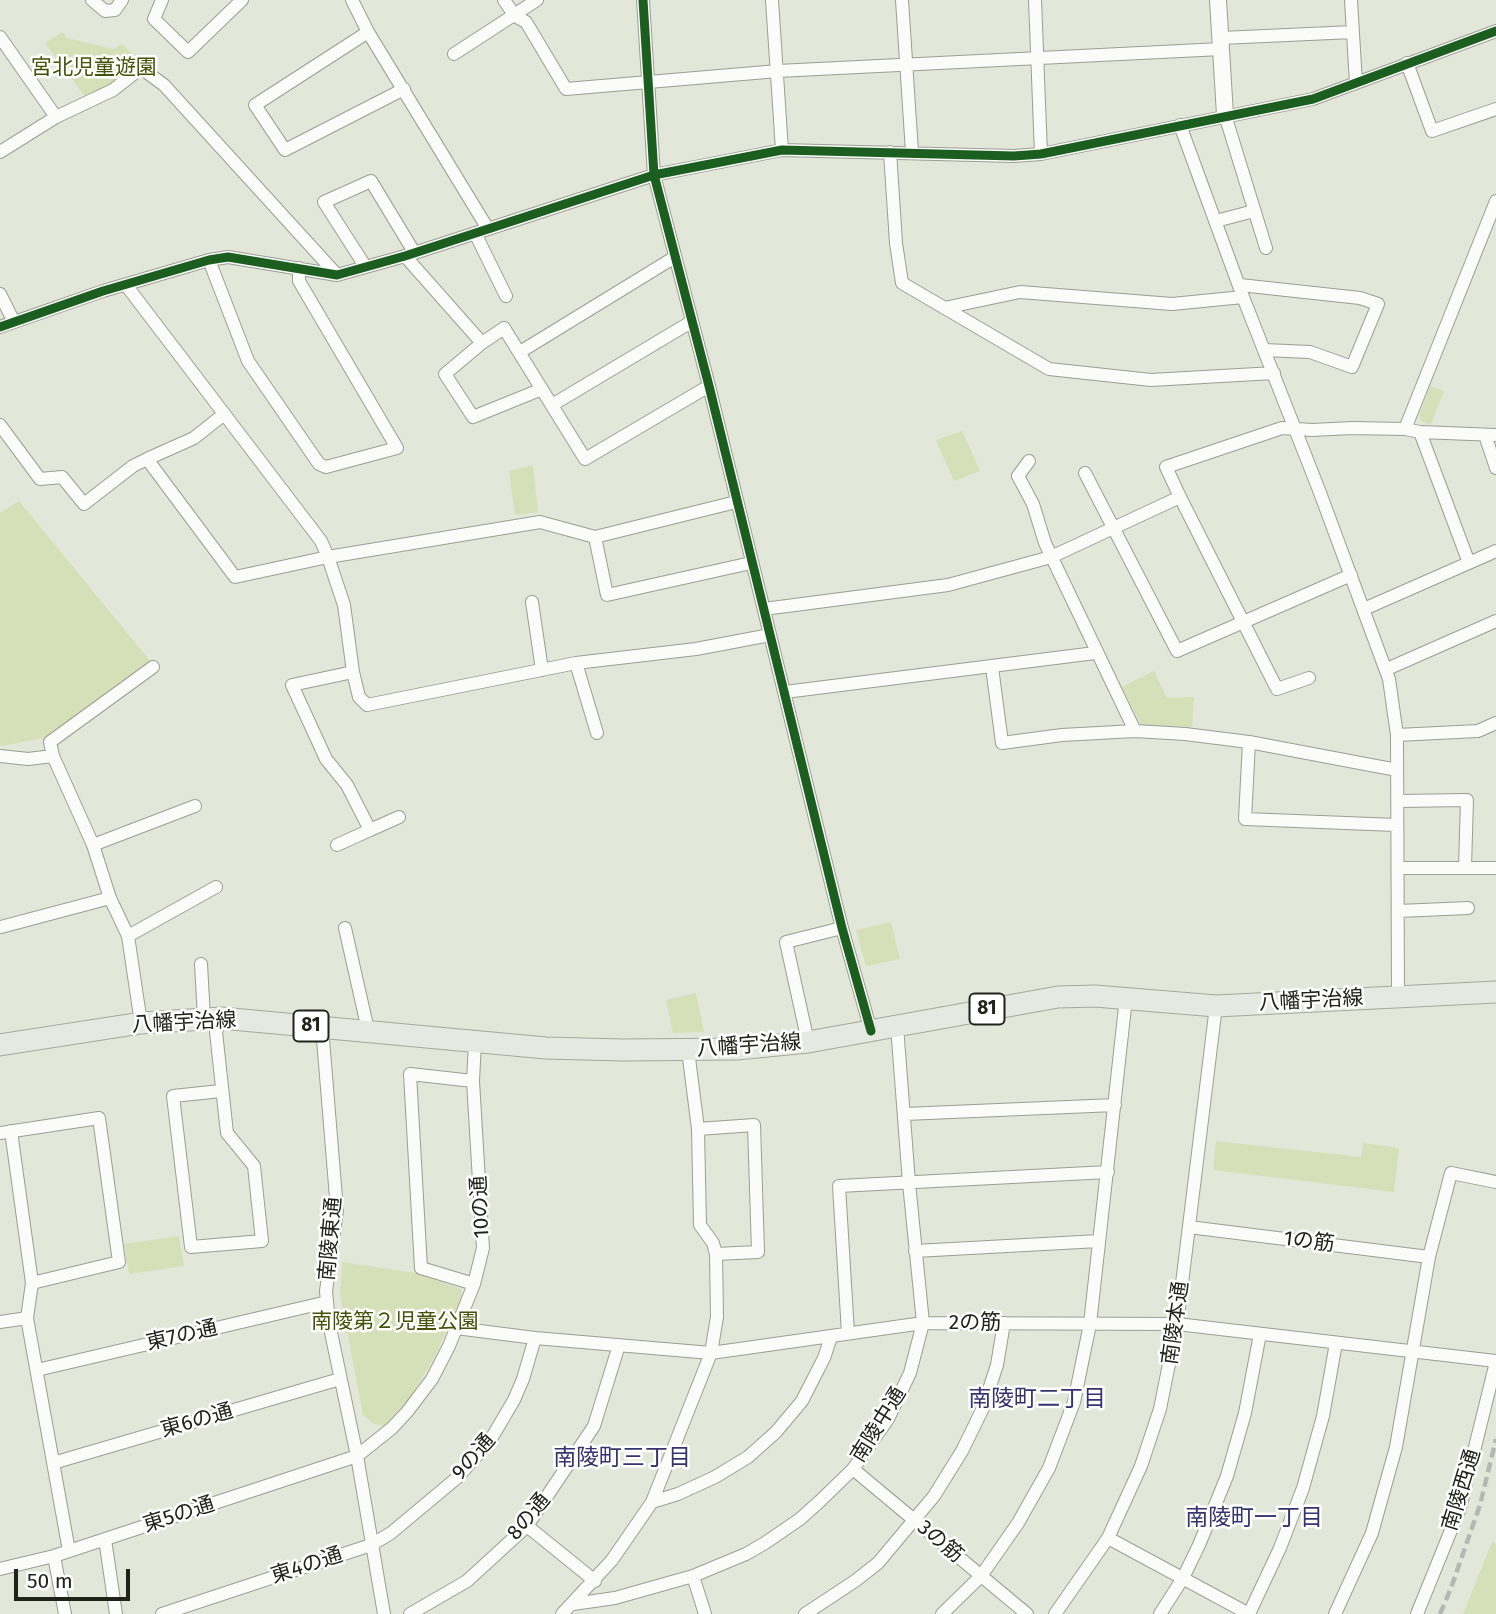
<!DOCTYPE html>
<html>
<head>
<meta charset="utf-8">
<style>
	body { margin:0 }
	#map { position:relative; width:1496px; height:1614px; overflow:hidden; background:#e3e7da; font-family:"Fira Sans",sans-serif }
	canvas { display:block }
	.scale { position:absolute; left:14px; top:1569px; width:116px; height:32px; box-sizing:border-box; border:4px solid #21231b; border-top:0; padding-left:9px; font-size:21px; line-height:24px; white-space:nowrap; color:#21231b; -webkit-text-stroke:5px #fff; paint-order:stroke }
</style>
</head>
<body>
<div id="map">
<canvas width="1496" height="1614"></canvas>
<div class="scale">50 m</div>
</div>
<script>
const g = document.querySelector('canvas').getContext('2d');
g.lineJoin = 'round';
function paint(path, color) {
  g.fillStyle = color;
  g.fill(path, 'evenodd');
}
function toPath(rows) {
  const path = new Path2D();
  for (const r of rows) {
    path.moveTo(r[0], r[1]);
    for (let i = 2; i < r.length; i += 2) path.lineTo(r[i], r[i + 1]);
  }
  return path;
}
function strokePath(path, color, width, dash) {
  g.strokeStyle = color;
  g.lineWidth = width;
  g.lineCap = dash ? 'butt' : 'round';
  g.setLineDash(dash || []);
  g.stroke(path);
}
function drawText(font, color, halo, rows, align = 'center') {
  g.font = font + ' "Fira Sans","Noto Sans JP",sans-serif';
  g.lineWidth = 5;
  g.setLineDash([]);
  g.textBaseline = 'middle';
  g.strokeStyle = halo;
  g.fillStyle = color;
  for (const [text, x, y, turn = 0] of rows) {
    g.save();
    g.translate(x, y);
    g.rotate((+turn || 0) * Math.PI / 180);
    g.textAlign = isNaN(turn) ? turn : align;
    if (halo) g.strokeText(text, 0, 0);
    g.fillText(text, 0, 0);
    g.restore();
  }
}
paint(toPath([
	[62,32,67,38,113,49,122,44,138,60,108,87,86,98,45,43],
	[1430,386,1444,391,1431,424,1422,422,1419,416],
	[962,431,980,471,954,481,936,440],
	[533,465,538,512,515,515,509,471],
	[19,501,151,662,48,737,2,746,0,745,0,513],
	[1154,671,1167,698,1194,697,1192,727,1141,725,1122,687],
	[891,922,900,959,866,966,856,930],
	[696,993,704,1032,673,1033,666,1000],
	[1216,1141,1361,1157,1363,1143,1399,1148,1394,1192,1213,1170],
	[179,1236,184,1266,129,1274,124,1244],
	[342,1262,415,1273,461,1289,462,1296,434,1358,410,1398,384,1426,374,1424,363,1415,340,1294],
	[1492,1542,1496,1543,1496,1614,1463,1614]
]), '#d5dfb8');
const minor = toPath([
	[92,0,105,11,115,10,122,0],
	[162,0,154,19,188,52,242,0],
	[352,0,368,32,488,229],
	[504,0,515,16,526,22,566,89,778,71,1221,49],
	[643,0,654,175,709,386,842,928,871,1031],
	[772,0,782,150],
	[902,0,912,152],
	[1035,0,1041,154],
	[1351,0,1356,83],
	[368,32,255,105,285,150,404,89],
	[0,37,56,117],
	[1221,38,1353,32],
	[454,54,537,0],
	[1407,63,1432,131,1496,109],
	[1225,115,1266,248],
	[1180,125,1243,297,1319,490,1389,679,1397,735,1398,996],
	[0,152,56,117,113,90,141,68,164,85,337,275],
	[890,152,896,243,902,283,1049,369,1151,380,1274,373],
	[1216,221,1254,211],
	[475,233,506,296],
	[405,256,482,343,504,328,585,459,709,386],
	[209,260,248,361,319,464,326,467,397,448,299,281,299,268],
	[365,266,324,202,371,181,414,252],
	[126,285,321,541,328,557,540,522,595,537,607,595,751,563],
	[1240,285,1360,298,1378,304,1352,367,1310,352,1264,350],
	[0,294,14,322],
	[944,308,1020,292,1172,304,1243,297],
	[0,327,103,291,209,260,228,257,337,275,405,256,654,175,782,150,1014,156,1041,154,1313,99,1496,31],
	[482,343,445,374,473,417,542,389],
	[520,352,675,257],
	[552,405,691,322],
	[223,415,194,438,147,459,235,577,328,557,344,605,353,672,359,697,367,705,576,663,696,649,770,635],
	[0,425,40,479,62,477,84,504,133,466,147,459],
	[1405,429,1496,201],
	[1420,432,1469,563],
	[1485,435,1496,468],
	[1029,461,1018,476,1033,504,1045,543,1135,731,1185,734,1249,742,1397,770],
	[1085,473,1177,651,1351,575],
	[1180,497,1277,689,1309,678],
	[595,537,736,502],
	[532,602,542,670],
	[764,609,948,585,1051,557,1180,497,1166,467,1282,428,1312,430,1352,428,1405,429,1420,432,1496,435],
	[1364,609,1496,551],
	[576,663,597,733],
	[992,667,1002,743,1062,735,1135,731],
	[1387,669,1496,621],
	[785,692,1095,653],
	[1397,735,1478,731,1496,723],
	[1249,742,1245,819,1396,825],
	[0,756,28,759,53,756],
	[1398,801,1467,800,1465,867],
	[370,830,399,817],
	[93,845,195,806],
	[337,845,370,830,347,785,326,759,292,685,353,672],
	[1398,868,1496,868],
	[1399,911,1468,908],
	[1,927,110,898],
	[345,928,368,1030],
	[128,936,216,887],
	[201,964,204,1018],
	[141,1023,128,936,110,898,93,845,53,756,50,742,153,667],
	[322,1027,337,1210,326,1291,329,1323,357,1456,384,1614],
	[808,1042,786,942,842,928],
	[473,1081,410,1074,421,1268,474,1284],
	[221,1091,173,1096,191,1247,262,1241,254,1166,227,1133,216,1032,221,1018],
	[905,1114,1115,1105],
	[698,1129,754,1125,758,1252,716,1254],
	[11,1131,32,1283,27,1318,69,1551],
	[0,1133,99,1118,119,1262,32,1283],
	[1189,1227,1429,1257],
	[915,1251,1099,1241],
	[0,1322,27,1318],
	[456,1328,535,1338,711,1353,923,1323,1177,1324,1496,1361],
	[848,1333,839,1186,1108,1172],
	[37,1370,327,1302],
	[53,1463,340,1379],
	[853,1469,1027,1614],
	[652,1502,678,1494,715,1477,748,1457,776,1432,802,1401,824,1358,831,1337],
	[527,1526,595,1581],
	[1108,1538,1249,1614],
	[105,1539,116,1614],
	[54,1556,65,1614],
	[0,1569,54,1556,357,1456,392,1428,407,1412,432,1379,449,1346,474,1284,483,1248,473,1081,475,1042],
	[693,1576,705,1614],
	[573,1604,615,1598,693,1576,746,1554,765,1543,800,1519,820,1501,853,1469,888,1419,910,1373,923,1323,909,1183,897,1026],
	[162,1614,371,1545,391,1533,458,1477,491,1439,514,1400,523,1379,535,1338],
	[410,1614,467,1581,527,1526,594,1426,619,1345],
	[562,1614,612,1560,652,1502,711,1353,717,1317,716,1254,713,1243,700,1225,698,1129,688,1050],
	[805,1614,855,1581,878,1563,934,1496,962,1451,983,1408,997,1365,1004,1323],
	[942,1614,981,1576,1018,1523,1049,1468,1074,1402,1090,1324,1126,998],
	[1055,1614,1108,1538,1141,1466,1160,1409,1177,1324,1216,1006],
	[1160,1614,1183,1578,1199,1545,1227,1476,1245,1413,1260,1334],
	[1249,1614,1280,1548,1303,1488,1323,1416,1336,1343],
	[1335,1614,1372,1533,1396,1447,1429,1257,1451,1173,1496,1182],
	[1417,1614,1460,1508,1496,1362]
]);
const tertiary = toPath([
	[1218,0,1225,115]
]);
const primary = toPath([
	[0,1045,141,1023,221,1018,546,1048,623,1050,737,1049,808,1042,1058,997,1095,996,1216,1006,1496,992]
]);
strokePath(minor, '#9b9e94', 14);
strokePath(tertiary, '#9b9e94', 18);
strokePath(primary, '#a4a998', 23);
strokePath(minor, '#fbfbf9', 12);
strokePath(tertiary, '#fbfbf9', 16);
strokePath(primary, '#e6e9e1', 21);
strokePath(toPath([
	[1440,1614,1451,1588,1480,1505,1496,1439]
]), '#b5b7b3', 4.5, [10, 5]);
strokePath(toPath([
	[643,0,654,175,709,386,842,928,871,1031],
	[0,327,103,291,209,260,228,257,337,275,405,256,654,175,782,150,1014,156,1041,154,1313,99,1496,31]
]), '#1b5e20', 9);
for (const [x, y, w] of [
	[987,1009,35],
	[311,1026,35]
]) {
  const box = new Path2D();
  box.roundRect(x - w / 2, y - 15.5, w, 31, 5);
  g.fillStyle = '#fff';
  g.fill(box);
  strokePath(box, '#21231b', 2);
}
drawText('bold 19px', '#21231b', null, [
	["81",987,1009],
	["81",311,1026]
]);
drawText('21px', '#445107', '#fff', [
	["宮北児童遊園",94,68],
	["南陵第２児童公園",395,1322]
]);
drawText('21px', '#21231b', '#fff', [
	["八幡宇治線",1311,1001,-3],
	["八幡宇治線",184,1023,-3],
	["八幡宇治線",749,1046,-4],
	["10の通",481,1207,-93],
	["南陵東通",331,1239,-85],
	["1の筋",1309,1242,7],
	["2の筋",975,1323],
	["南陵本通",1176,1323,-82],
	["東7の通",182,1336,-13],
	["東6の通",197,1421,-16],
	["南陵中通",879,1425,-58],
	["9の通",474,1457,-49],
	["南陵西通",1462,1490,-73],
	["東5の通",179,1515,-18],
	["8の通",529,1517,-50],
	["3の筋",940,1542,40],
	["東4の通",307,1566,-18]
]);
drawText('23px', '#34336f', '#fff', [
	["南陵町二丁目",1037,1400],
	["南陵町三丁目",622,1459],
	["南陵町一丁目",1254,1519]
]);
</script>
</body>
</html>
